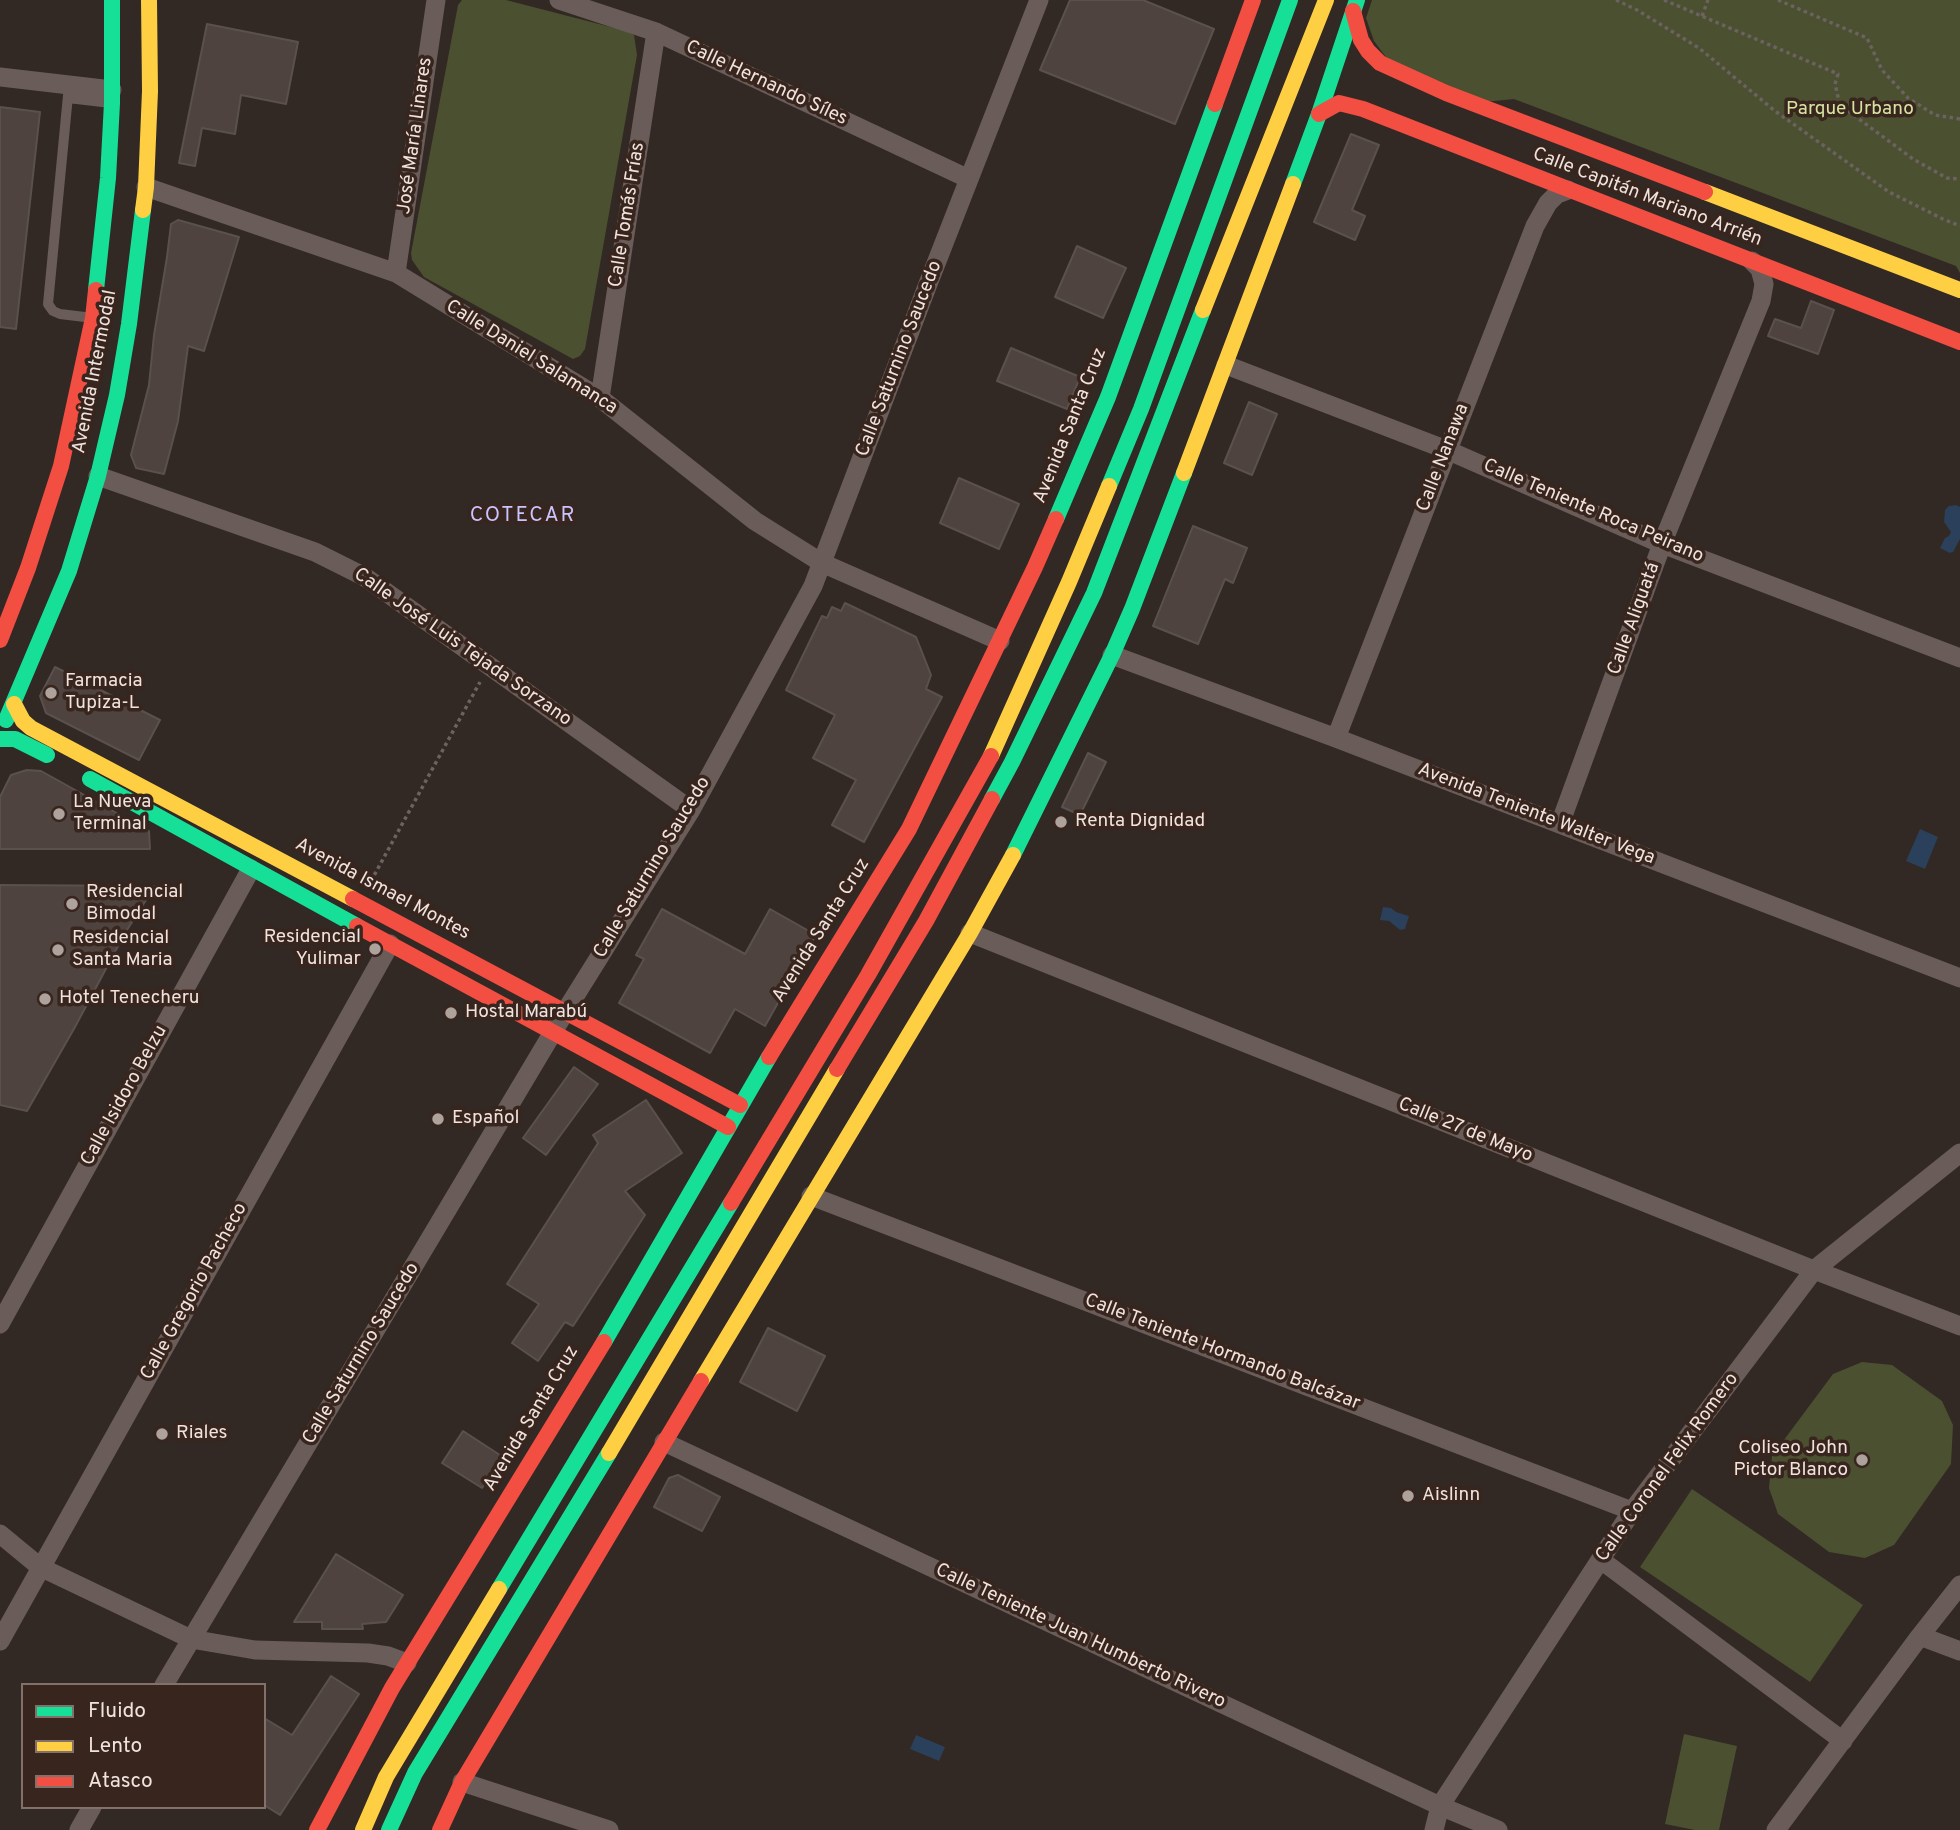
<!DOCTYPE html>
<html>
<head>
<meta charset="utf-8">
<style>
	body { margin:0 }
	#map { position:relative; width:1960px; height:1830px; overflow:hidden; background:#322824; font-family:Overpass,sans-serif }
	canvas { display:block }
	.legend { position:absolute; left:21px; top:1683px; width:245px; height:126px; box-sizing:border-box; background:#38251e; border:2px solid #82716b; margin:0; padding:9px 12px; list-style:none; font-size:21px; color:#f0e3de }
	.legend li { display:flex; align-items:center; gap:14px; height:35px }
	.legend b { width:35px; border:2px solid #82716b }
</style>
</head>
<body>
<div id="map">
<canvas width="1960" height="1830"></canvas>
<ul class="legend">
<li><b style="height:9px;background:#16e098"></b>Fluido</li>
<li><b style="height:9px;background:#ffcf43"></b>Lento</li>
<li><b style="height:9px;background:#f24e42"></b>Atasco</li>
</ul>
</div>
<script>
const g = document.querySelector('canvas').getContext('2d');
g.lineJoin = 'round';
function paint(path, color) {
  g.fillStyle = color;
  g.fill(path, 'evenodd');
}
function toPath(rows) {
  const path = new Path2D();
  for (const r of rows) {
    path.moveTo(r[0], r[1]);
    for (let i = 2; i < r.length; i += 2) path.lineTo(r[i], r[i + 1]);
  }
  return path;
}
function strokePath(path, color, width, dash) {
  g.strokeStyle = color;
  g.lineWidth = width;
  g.lineCap = dash ? 'butt' : 'round';
  g.setLineDash(dash || []);
  g.stroke(path);
}
function drawText(font, color, halo, rows, align = 'center') {
  g.font = font + ' Overpass,sans-serif';
  g.lineWidth = 7;
  g.setLineDash([]);
  g.textBaseline = 'middle';
  g.strokeStyle = halo;
  g.fillStyle = color;
  for (const [text, x, y, turn = 0] of rows) {
    g.save();
    g.translate(x, y);
    g.rotate((+turn || 0) * Math.PI / 180);
    g.textAlign = isNaN(turn) ? turn : align;
    if (halo) g.strokeText(text, 0, 0);
    g.fillText(text, 0, 0);
    g.restore();
  }
}
paint(toPath([
	[462,0,506,0,626,31,634,35,637,55,585,349,580,356,573,359,424,277,412,260,411,253,458,5],
	[1372,0,1960,0,1960,273,1956,266,1514,99,1484,102,1388,60,1374,41,1366,18],
	[1862,1362,1892,1365,1942,1401,1953,1425,1951,1464,1894,1545,1865,1558,1829,1552,1778,1514,1769,1488,1772,1456,1833,1374],
	[1692,1489,1863,1605,1810,1682,1640,1567],
	[1684,1734,1737,1746,1719,1830,1695,1830,1665,1824]
]), '#4b5030');
paint(toPath([
	[1956,505,1960,507,1960,539,1953,552,1950,553,1940,548,1945,538,1949,536,1951,532,1944,522,1945,510,1949,506],
	[1920,829,1938,837,1925,869,1906,861],
	[1383,907,1391,908,1396,912,1409,916,1405,929,1400,930,1389,921,1380,920],
	[916,1735,945,1747,939,1761,910,1749]
]), '#2a405b');
const building = toPath([
	[1070,0,1143,0,1214,29,1175,124,1040,70,1070,0],
	[207,24,298,42,286,104,241,95,235,134,202,128,195,166,179,163,207,24],
	[0,107,40,112,16,329,0,327,0,107],
	[1351,134,1379,145,1352,210,1365,216,1355,240,1314,222,1351,134],
	[178,220,239,237,204,351,188,346,178,421,164,474,136,468,131,455,149,385,154,335,167,257,171,224,178,220],
	[1077,246,1126,268,1103,318,1055,297,1077,246],
	[1811,301,1834,310,1818,354,1768,336,1775,319,1801,328,1811,301],
	[1011,348,1080,377,1067,409,997,381,1011,348],
	[1249,402,1277,414,1252,475,1224,463,1249,402],
	[959,478,1019,504,999,549,940,523,959,478],
	[1193,526,1247,548,1233,583,1225,579,1198,644,1153,626,1193,526],
	[845,603,916,637,931,675,926,689,942,697,864,842,832,825,856,780,813,758,835,715,786,690,822,616,827,618,832,607,841,611,845,603],
	[55,667,160,720,139,760,46,713,40,696,55,667],
	[1088,753,1106,762,1080,815,1062,807,1088,753],
	[27,770,41,771,149,831,150,849,0,849,0,797,11,775,27,770],
	[0,885,155,886,125,933,75,1027,27,1111,0,1105,0,885],
	[662,909,745,954,770,909,816,935,765,1026,735,1009,710,1053,619,1003,644,959,636,955,662,909],
	[574,1067,598,1084,546,1155,523,1138,574,1067],
	[646,1100,682,1153,625,1191,645,1215,573,1326,565,1322,538,1361,512,1343,539,1304,507,1284,598,1143,593,1135,646,1100],
	[768,1328,825,1356,797,1411,740,1382,768,1328],
	[463,1431,503,1457,482,1488,442,1463,463,1431],
	[678,1475,720,1497,702,1531,654,1507,669,1478,678,1475],
	[336,1554,403,1595,386,1622,362,1624,363,1629,322,1629,322,1622,294,1622,336,1554],
	[331,1676,359,1694,280,1815,264,1805,264,1718,292,1735,331,1676]
]);
paint(building, '#4e433e');
strokePath(building, '#5a514e', 2);
strokePath(toPath([
	[1616,0,1637,10,1699,48,1775,111,1889,192,1943,219,1960,226],
	[1664,0,1838,74,1835,84,1840,105,1913,159,1947,178,1960,179],
	[1778,0,1867,38,1882,70,1908,98,1935,115,1960,119],
	[1702,16,1708,0],
	[371,881,480,682]
]), '#6c625f', 3.5, [3.5, 3.5]);
strokePath(toPath([
	[69,85,48,304,53,311,60,314,93,318],
	[68,98,111,103]
]), '#695c59', 10);
strokePath(toPath([
	[559,0,656,32,969,179],
	[0,77,112,90],
	[146,187,396,273,600,398,755,521,822,563,1000,641],
	[396,273,436,0],
	[1226,365,1447,450,1662,544,1960,658],
	[600,398,656,32],
	[98,476,315,552,365,577,691,810],
	[1112,655,1336,738,1960,978],
	[1336,738,1535,226,1548,203,1557,194,1568,190],
	[1560,824,1662,544,1761,301,1764,284,1760,269,1752,261],
	[970,933,1814,1270,1960,1326],
	[811,1196,1632,1511],
	[0,1324,251,869],
	[664,1442,1440,1806,1498,1830],
	[0,1534,40,1567,191,1639,255,1650,368,1653,388,1656,407,1663],
	[1601,1560,1843,1741],
	[1920,1636,1960,1651],
	[0,1641,390,944],
	[164,1685,565,1012,691,810,813,586,928,284,1039,0],
	[462,1782,609,1830],
	[79,1830,92,1807],
	[1434,1830,1440,1806,1632,1511,1814,1270,1960,1153],
	[1776,1830,1920,1636,1960,1585]
]), '#695c59', 19);
strokePath(toPath([
	[1293,184,1319,114,1357,0],
	[96,290,108,178,112,103,112,0],
	[1109,486,1141,409,1290,0],
	[1056,519,1108,397,1215,104],
	[6,720,69,571,98,476,117,395,129,324,143,210],
	[0,739,15,739,47,755],
	[90,779,357,926],
	[992,799,1012,762,1094,593,1203,310],
	[1013,855,1112,655,1132,609,1184,473],
	[604,1342,769,1057],
	[499,1589,731,1203],
	[389,1830,415,1773,609,1453]
]), '#16e098', 16);
strokePath(toPath([
	[1705,192,1960,290],
	[143,210,146,187,150,91,149,0],
	[1203,310,1326,0],
	[1184,473,1293,184],
	[14,704,23,721,31,728,353,899],
	[991,756,1069,582,1109,486],
	[701,1381,970,933,1013,855],
	[609,1453,837,1069],
	[363,1830,386,1777,499,1589]
]), '#ffcf43', 16);
strokePath(toPath([
	[1353,11,1361,40,1368,51,1380,63,1446,93,1705,192],
	[1215,104,1253,0],
	[1319,114,1339,103,1363,109,1960,342],
	[0,640,28,568,61,466,93,318,96,290],
	[353,899,740,1105],
	[357,926,728,1127],
	[769,1057,909,829,1035,567,1056,519],
	[837,1069,926,921,992,799],
	[731,1203,868,975,991,756],
	[317,1830,392,1688,604,1342],
	[440,1830,462,1782,701,1381]
]), '#f24e42', 16);
for (const [x, y, r, color] of [
	[51,693,7,"#aea29d"],
	[59,814,7,"#aea29d"],
	[1061,822,7,"#aea29d"],
	[72,904,7,"#aea29d"],
	[375,949,7,"#aea29d"],
	[58,950,7,"#aea29d"],
	[45,999,7,"#aea29d"],
	[451,1013,7,"#aea29d"],
	[438,1119,7,"#aea29d"],
	[162,1434,7,"#aea29d"],
	[1862,1460,7,"#aea29d"],
	[1408,1496,7,"#aea29d"]
]) {
  const dot = new Path2D();
  dot.arc(x, y, r, 0, 2 * Math.PI);
  g.fillStyle = color;
  g.fill(dot);
  strokePath(dot, '#38251e', 2.5);
}
drawText('19px', '#f0e3de', '#38251e', [
	["Calle Hernando Síles",766,84,25],
	["José María Linares",416,136,-82],
	["Calle Capitán Mariano Arrién",1647,198,21],
	["Calle Tomás Frías",628,215,-81],
	["Calle Daniel Salamanca",531,358,32],
	["Calle Saturnino Saucedo",900,359,-69],
	["Avenida Intermodal",96,372,-79],
	["Avenida Santa Cruz",1071,426,-68],
	["Calle Nanawa",1444,458,-69],
	["Calle Teniente Roca Peirano",1593,512,23],
	["Calle Aliguatá",1635,619,-70],
	["Calle José Luis Tejada Sorzano",462,648,35],
	["Avenida Teniente Walter Vega",1536,815,21],
	["Calle Saturnino Saucedo",653,868,-59],
	["Avenida Ismael Montes",382,890,28],
	["Avenida Santa Cruz",822,931,-58],
	["Calle Isidoro Belzu",125,1096,-61],
	["Calle 27 de Mayo",1465,1131,22],
	["Calle Gregorio Pacheco",195,1292,-61],
	["Calle Teniente Hormando Balcázar",1222,1353,21],
	["Calle Saturnino Saucedo",362,1354,-59],
	["Avenida Santa Cruz",532,1419,-59],
	["Calle Coronel Felix Romero",1668,1468,-54],
	["Calle Teniente Juan Humberto Rivero",1080,1637,25]
]);
drawText('19px', '#d6e49f', '#38251e', [
	["Parque Urbano",1850,110]
]);
drawText('19px', '#f0e3de', '#38251e', [
	["Farmacia",65,682],
	["Tupiza-L",65,704],
	["La Nueva",73,803],
	["Terminal",73,825],
	["Renta Dignidad",1075,822],
	["Residencial",86,893],
	["Bimodal",86,915],
	["Residencial",361,938,"right"],
	["Yulimar",361,960,"right"],
	["Residencial",72,939],
	["Santa Maria",72,961],
	["Hotel Tenecheru",59,999],
	["Hostal Marabú",465,1013],
	["Español",452,1119],
	["Riales",176,1434],
	["Coliseo John",1848,1449,"right"],
	["Pictor Blanco",1848,1471,"right"],
	["Aislinn",1422,1496]
], 'left');
g.letterSpacing = '2px';
drawText('21px', '#c7c5ff', '#38251e', [
	["COTECAR",523,517]
]);
g.letterSpacing = '0px';
</script>
</body>
</html>
